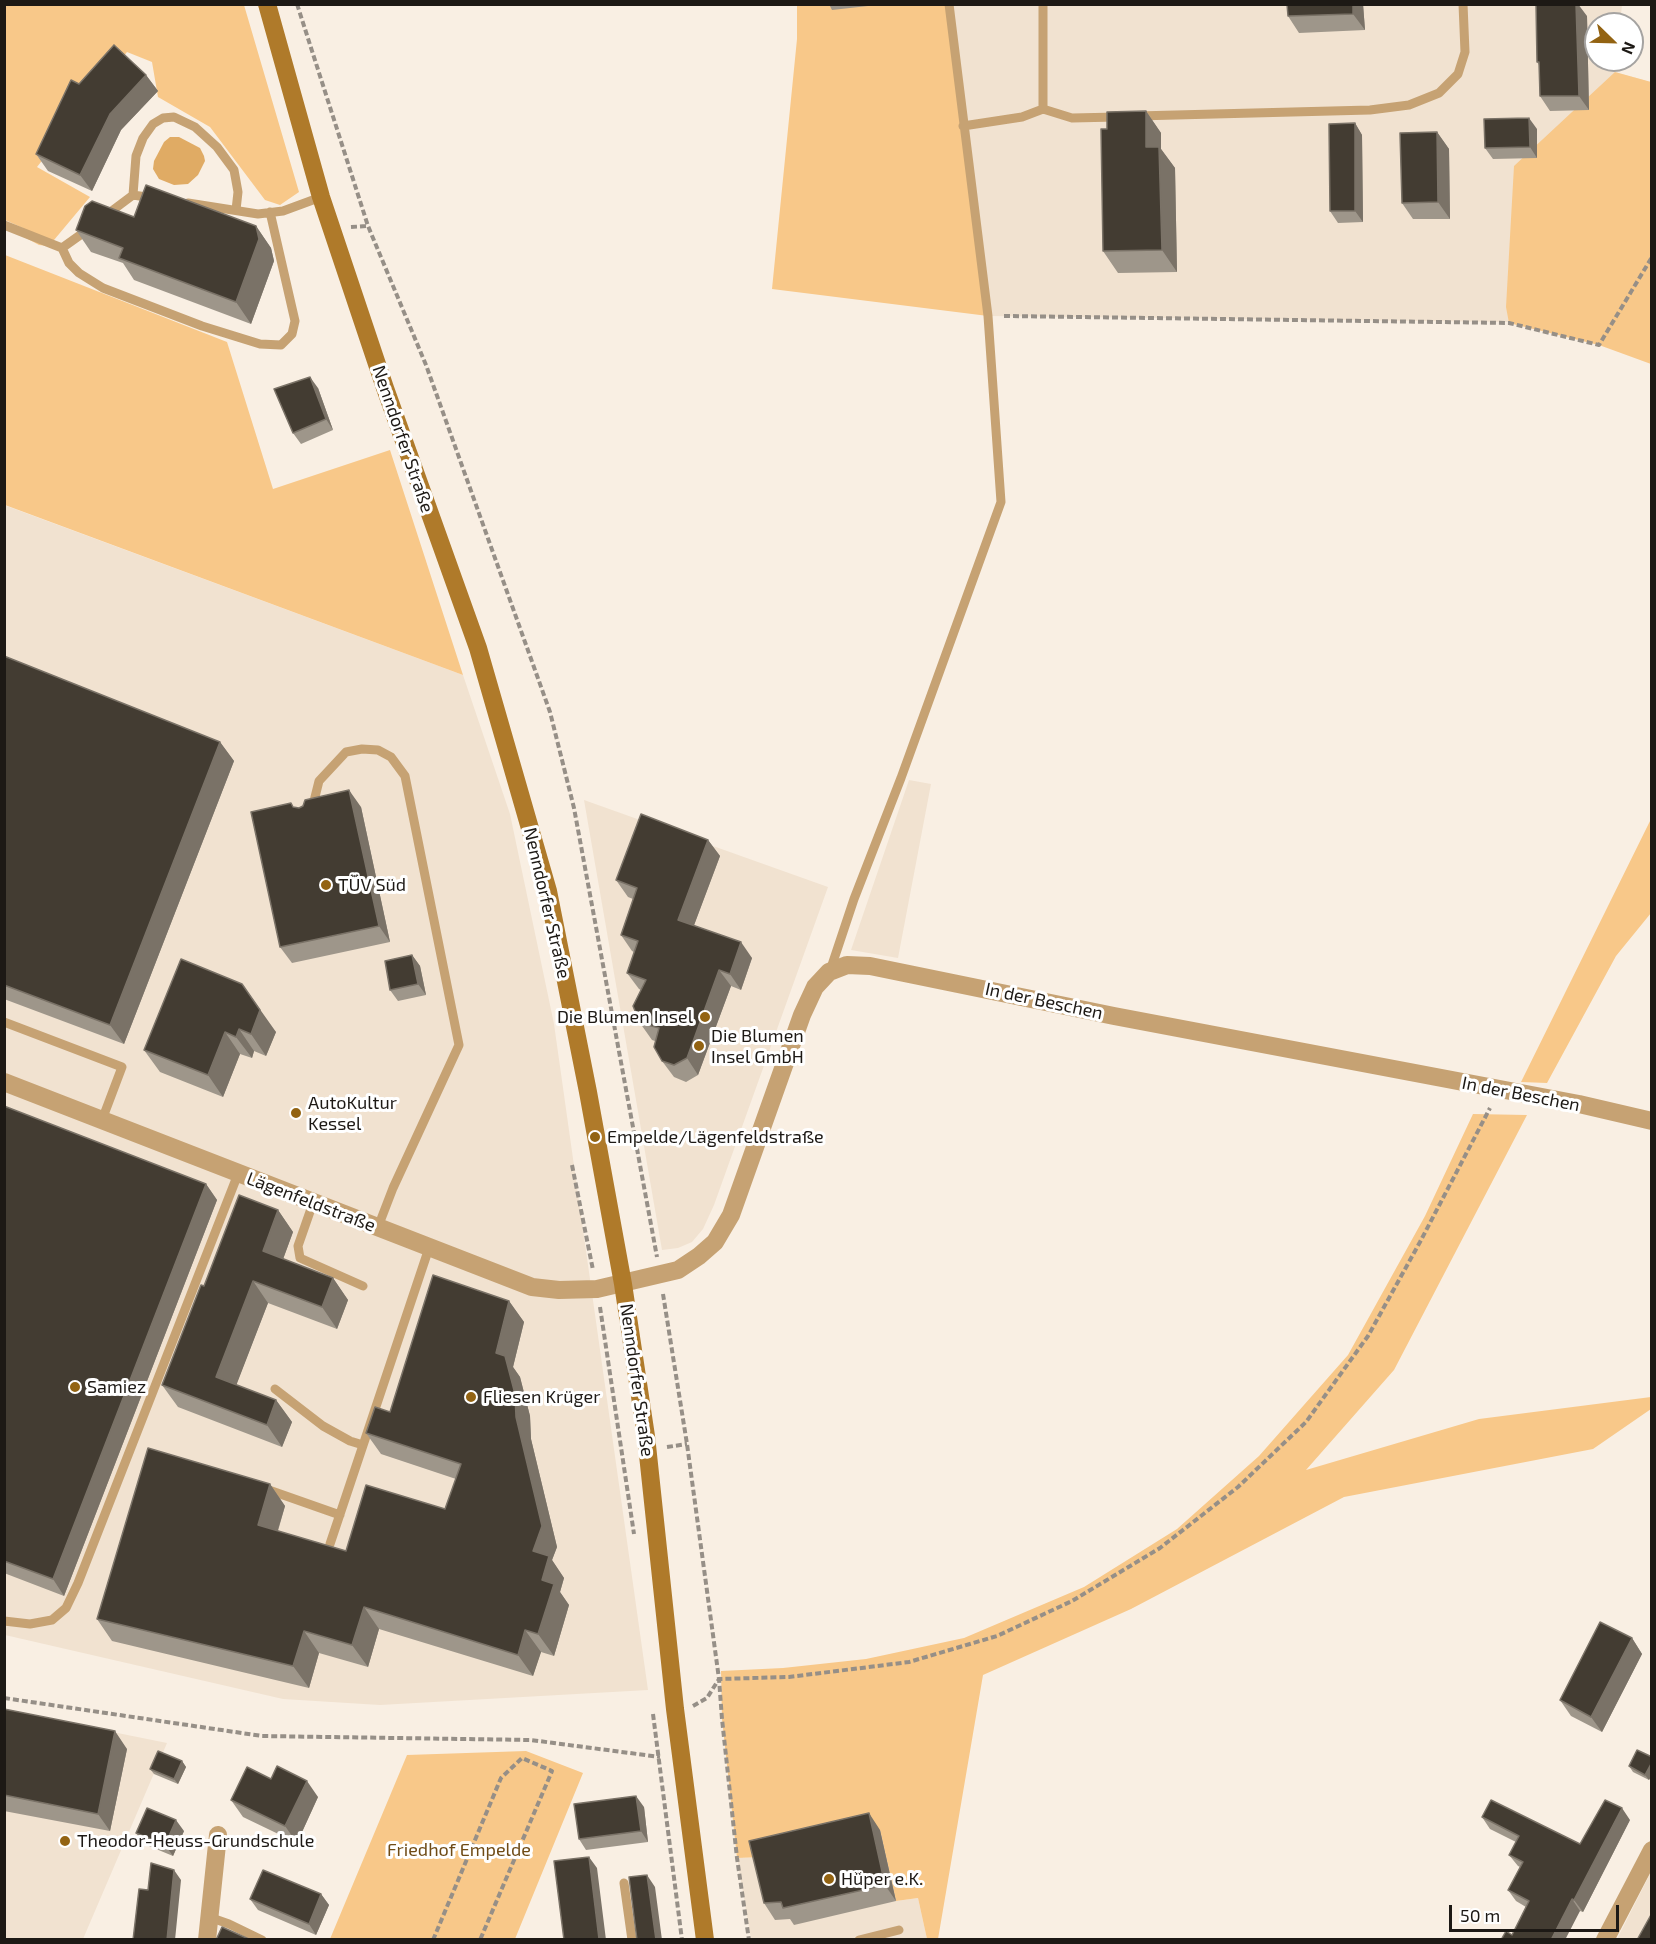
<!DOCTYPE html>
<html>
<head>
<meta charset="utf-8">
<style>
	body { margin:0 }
	#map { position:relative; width:1656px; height:1944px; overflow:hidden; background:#f9efe3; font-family:"Exo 2",sans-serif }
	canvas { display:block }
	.frame { position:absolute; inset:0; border:6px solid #1d1915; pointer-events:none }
	.north { position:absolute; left:1584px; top:12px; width:60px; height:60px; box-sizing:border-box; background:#fff; border:2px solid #a5a3a1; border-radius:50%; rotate:113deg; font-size:16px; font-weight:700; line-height:24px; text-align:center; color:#1d1915 }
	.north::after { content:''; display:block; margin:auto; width:21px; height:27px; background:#936312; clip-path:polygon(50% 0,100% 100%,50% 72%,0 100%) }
	.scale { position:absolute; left:1449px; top:1905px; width:170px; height:27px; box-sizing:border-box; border:3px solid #1d1915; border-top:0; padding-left:8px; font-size:18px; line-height:21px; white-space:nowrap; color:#1d1915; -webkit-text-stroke:4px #fff; paint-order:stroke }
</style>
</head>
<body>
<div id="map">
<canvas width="1656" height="1944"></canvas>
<div class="frame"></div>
<div class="north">N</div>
<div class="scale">50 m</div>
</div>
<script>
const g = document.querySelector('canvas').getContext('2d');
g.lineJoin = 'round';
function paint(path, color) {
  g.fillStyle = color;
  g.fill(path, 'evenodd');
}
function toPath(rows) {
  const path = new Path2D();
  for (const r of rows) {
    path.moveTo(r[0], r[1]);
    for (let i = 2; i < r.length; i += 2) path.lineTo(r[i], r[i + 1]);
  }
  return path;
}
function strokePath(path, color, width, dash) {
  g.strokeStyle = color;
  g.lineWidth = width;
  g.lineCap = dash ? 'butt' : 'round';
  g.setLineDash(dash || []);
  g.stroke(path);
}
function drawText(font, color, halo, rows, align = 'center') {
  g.font = font + ' "Exo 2",sans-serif';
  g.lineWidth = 6;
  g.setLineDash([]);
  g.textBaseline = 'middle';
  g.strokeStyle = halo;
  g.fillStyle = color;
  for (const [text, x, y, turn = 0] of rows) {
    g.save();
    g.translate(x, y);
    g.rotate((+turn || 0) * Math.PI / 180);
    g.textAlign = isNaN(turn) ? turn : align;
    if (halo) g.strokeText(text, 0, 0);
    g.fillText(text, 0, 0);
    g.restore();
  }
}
paint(toPath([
	[797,5,1622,5,1620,24,1596,24,1596,60,1616,60,1615,72,1651,82,1599,345,1509,322,988,316,797,28],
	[4,505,463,675,510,814,554,1024,648,1690,380,1705,283,1699,5,1635],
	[909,780,931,784,898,958,851,950],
	[584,800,828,887,714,1205,703,1229,692,1242,678,1248,662,1250],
	[4,1710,167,1743,83,1939,5,1939],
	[880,1830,896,1901,918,1898,927,1939,751,1939,737,1858,761,1857],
	[1651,1872,1651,1939,1617,1939]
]), '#f1e2d0');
paint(toPath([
	[5,5,244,5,299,192,280,205,265,200,210,127,158,97,152,62,127,52,37,167,90,197,49,246,39,245,26,238,23,228,5,220],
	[797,5,949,5,988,316,772,289,797,39],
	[1615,72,1651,82,1651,364,1599,345,1509,323,1506,307,1514,166],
	[5,255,227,342,273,489,390,450,463,675,5,505],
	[1651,819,1651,913,1616,956,1547,1083,1521,1082],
	[1473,1114,1527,1115,1394,1370,1306,1470,1479,1419,1651,1397,1651,1409,1593,1449,1344,1497,1131,1609,983,1675,938,1939,927,1939,918,1898,896,1901,880,1830,761,1857,737,1858,722,1719,721,1671,783,1668,866,1659,964,1638,1084,1587,1177,1529,1259,1456,1348,1355,1425,1216],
	[526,1751,583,1773,515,1939,330,1939,407,1755]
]), '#f8c889');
paint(toPath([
	[170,137,179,137,200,148,204,156,205,161,198,175,188,184,174,185,159,179,153,169,154,161,164,142]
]), '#e0ab64');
strokePath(toPath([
	[297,4,368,226,426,365,550,712,574,808,657,1257],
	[351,227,367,226],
	[1004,316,1509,323,1599,345,1652,257],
	[572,1165,593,1270],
	[663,1294,687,1444,719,1679,722,1719,737,1858,749,1940],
	[600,1307,634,1534],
	[667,1447,687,1444],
	[4,1698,262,1736,531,1740,660,1757],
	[693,1706,707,1698,719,1679,789,1677,909,1662,997,1636,1072,1601,1160,1548,1238,1487,1306,1422,1368,1336,1420,1242,1490,1108],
	[653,1714,682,1940],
	[433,1940,501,1778,522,1758,552,1771,480,1940]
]), '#968f87', 4, [6, 3]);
strokePath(toPath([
	[1043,109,1072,118,1117,117],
	[1137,116,1370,110,1409,105,1439,93,1458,74,1465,52,1463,4],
	[963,126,1022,117,1043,109,1043,4],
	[133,195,136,156,143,138,153,124,163,118,174,117,195,127,217,147,234,170,238,192,236,210],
	[188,203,258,214,283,211,321,197],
	[105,216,133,195,153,198],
	[4,225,62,248,90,228],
	[62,248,69,263,79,273,103,288,202,326,260,344,281,345,292,334,295,321,270,212],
	[312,809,319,781,346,752,362,749,378,750,391,757,405,776,459,1045,393,1188,378,1227],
	[830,971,854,899,901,778,1001,502,988,316,949,4],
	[4,1022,122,1067,102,1120],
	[313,1203,298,1246,300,1258,363,1286],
	[275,1389,323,1426,350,1441,363,1445],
	[266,1489,340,1515],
	[330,1544,429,1248],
	[4,1621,30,1624,52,1620,66,1608,78,1583,238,1174],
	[624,1883,632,1940],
	[209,1917,229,1924,262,1940],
	[859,1940,899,1930]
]), '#c6a273', 9);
strokePath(toPath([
	[4,1082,532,1287,559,1290,597,1289,678,1270,699,1256,715,1242,731,1215,802,1015,815,987,829,972,847,965,870,966,1114,1016,1579,1104,1652,1121],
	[207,1940,218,1835],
	[1605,1940,1652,1850]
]), '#c6a273', 18);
strokePath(toPath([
	[267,4,321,197,385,388,478,648,548,891,588,1092,623,1284,646,1436,675,1709,705,1940]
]), '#af7a2a', 18);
paint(toPath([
	[829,4,886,4,832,10],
	[1363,4,1365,30,1299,33,1288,16],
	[1587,16,1589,110,1550,111,1540,96,1539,65,1537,62],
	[146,75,158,91,121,130,92,191,48,171,36,154,79,84],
	[1146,111,1161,133,1161,149,1175,168,1177,272,1118,273,1103,251,1107,129],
	[1355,123,1362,135,1363,222,1338,223,1330,211],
	[1537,129,1537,158,1493,159,1485,148],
	[1437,132,1449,149,1450,219,1413,219,1402,203],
	[134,217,256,226,271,248,274,261,251,324,134,280,123,263,91,252,76,230],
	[318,388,333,430,301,444,293,433],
	[4,656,220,742,234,761,124,1044,4,999],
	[293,807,299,808,361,807,390,942,292,963,280,947],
	[708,840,720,856,694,925,752,958,741,990,731,986,698,1075,686,1082,674,1077,662,1061,655,1041,652,1040,640,1023,641,990,639,989,627,973,634,952,632,951,621,935,633,899,628,897,616,880],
	[412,955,420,966,426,995,398,1001,390,990],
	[181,959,276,1032,266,1056,254,1051,252,1058,240,1054,223,1097,160,1072,144,1050],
	[4,1106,206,1184,217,1200,64,1596,4,1573],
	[278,1210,293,1232,283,1259,333,1278,348,1300,337,1329,268,1303,236,1385,276,1400,292,1422,282,1447,178,1407,162,1385,204,1286],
	[509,1301,524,1322,513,1367,520,1377,530,1416,531,1439,557,1547,552,1560,564,1578,560,1592,569,1605,554,1656,541,1652,533,1676,379,1629,368,1667,319,1653,309,1688,112,1641,97,1619,270,1484,285,1506,278,1531,346,1551,445,1509,456,1479,381,1454,366,1433,390,1412],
	[1632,1638,1642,1654,1602,1732,1571,1716,1560,1700],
	[4,1709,127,1749,110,1831,4,1811],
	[1652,1757,1652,1775,1649,1780,1633,1772,1629,1766],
	[182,1761,186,1767,178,1784,154,1774,150,1769],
	[271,1779,318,1797,297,1843,243,1817,231,1800],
	[644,1807,648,1842,586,1850,579,1839],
	[1482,1817,1580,1844,1630,1820,1583,1912,1580,1911,1512,1935,1526,1907,1516,1901,1508,1890,1520,1867,1518,1866,1509,1855,1516,1842,1490,1829],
	[880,1830,896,1901,794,1925,790,1919,775,1920,764,1903],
	[184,1831,173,1856,144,1844,136,1833],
	[321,1894,329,1905,316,1935,258,1910,250,1899]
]), '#9e968a');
paint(toPath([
	[1353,4,1363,4,1365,30,1353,14],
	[1576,4,1578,4,1587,16,1589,110,1579,96],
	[146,75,158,91,121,130,92,191,80,175,110,114],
	[1146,111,1161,133,1161,149,1175,168,1177,272,1162,250,1146,147],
	[1529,118,1537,129,1537,158,1530,147],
	[1355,123,1362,135,1363,222,1355,211],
	[1437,132,1449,149,1450,219,1438,202],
	[256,226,271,248,274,261,251,324,236,302],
	[310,377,318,388,333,430,326,419],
	[220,742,234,761,124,1044,110,1025],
	[349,790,361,807,390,942,379,926],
	[708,840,720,856,690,936,678,920],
	[741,942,752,958,741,990,730,974],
	[412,955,420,966,426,995,418,984],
	[719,970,731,986,698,1075,687,1058],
	[242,984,276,1032,266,1056,251,1034],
	[239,1029,254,1051,252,1058,236,1037],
	[225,1032,240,1054,223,1097,208,1075],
	[206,1184,217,1200,64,1596,53,1579],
	[278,1210,293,1232,278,1273,263,1251],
	[333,1278,348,1300,337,1329,322,1307],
	[253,1281,268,1303,231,1399,216,1377],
	[509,1301,524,1322,513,1367,520,1377,530,1416,531,1439,557,1547,552,1560,564,1578,560,1592,569,1605,554,1656,538,1634,542,1580,533,1551,516,1417,496,1353],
	[276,1400,292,1422,282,1447,267,1425],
	[270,1484,285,1506,273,1546,258,1525],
	[364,1607,379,1629,368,1667,352,1645],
	[525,1630,541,1652,533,1676,518,1655],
	[304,1631,319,1653,309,1688,293,1666],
	[1632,1638,1642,1654,1602,1732,1591,1717],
	[115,1731,127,1749,110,1831,98,1814],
	[182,1761,186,1767,178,1784,174,1779],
	[1652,1762,1652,1775,1649,1780,1645,1775],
	[307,1781,318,1797,297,1843,285,1826],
	[636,1796,644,1807,648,1842,641,1831],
	[1622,1808,1630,1820,1583,1912,1574,1900],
	[869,1813,880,1830,896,1901,885,1885],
	[176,1820,184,1831,173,1856,165,1845],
	[589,1857,597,1868,606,1940,599,1939],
	[174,1870,181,1880,175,1940,167,1940],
	[647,1875,655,1887,662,1940,656,1940],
	[321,1894,329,1905,316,1935,309,1924],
	[1572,1899,1580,1911,1565,1940,1551,1940]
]), '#7a7267');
const building = toPath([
	[1287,4,1353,4,1353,14,1288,16,1287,4],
	[1536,4,1576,4,1579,96,1540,96,1539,62,1537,62,1536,4],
	[114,45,146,75,110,114,80,175,36,154,71,80,79,84,114,45],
	[1146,111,1146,147,1159,147,1162,250,1103,251,1101,129,1107,129,1107,112,1146,111],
	[1529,118,1530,147,1485,148,1484,119,1529,118],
	[1355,123,1355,211,1330,211,1329,124,1355,123],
	[1437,132,1438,202,1402,203,1400,133,1437,132],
	[146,185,256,226,259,239,236,302,119,258,123,248,76,230,85,206,92,201,134,217,146,185],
	[310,377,326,419,293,433,274,389,310,377],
	[4,656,220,742,110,1025,4,985,4,656],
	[349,790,379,926,280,947,251,812,291,803,293,807,299,808,303,806,305,800,349,790],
	[641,814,708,840,678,920,741,942,730,974,719,970,687,1058,674,1065,662,1061,654,1047,659,1028,640,1023,633,1006,646,980,627,973,638,941,621,935,637,888,616,880,641,814],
	[412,955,418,984,390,990,385,961,412,955],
	[181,959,242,984,260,1010,251,1034,239,1029,236,1037,225,1032,208,1075,144,1050,181,959],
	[4,1106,206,1184,53,1579,4,1561,4,1106],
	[239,1195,278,1210,263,1251,333,1278,322,1307,253,1281,216,1377,276,1400,267,1425,162,1385,201,1285,204,1286,239,1195],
	[433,1275,509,1301,496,1353,505,1356,515,1394,516,1417,542,1526,533,1551,549,1556,542,1580,554,1584,538,1634,525,1630,518,1655,364,1607,352,1645,304,1631,293,1666,97,1619,148,1448,270,1484,258,1525,346,1551,366,1485,445,1509,461,1464,366,1433,375,1407,390,1412,433,1275],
	[1600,1622,1632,1638,1591,1717,1560,1700,1600,1622],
	[4,1709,115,1731,98,1814,4,1795,4,1709],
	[1637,1750,1652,1757,1652,1762,1645,1775,1629,1766,1637,1750],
	[158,1751,182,1761,174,1779,150,1769,158,1751],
	[277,1766,307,1781,285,1826,231,1800,247,1767,271,1779,277,1766],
	[636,1796,641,1831,579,1839,574,1804,636,1796],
	[1491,1800,1580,1844,1605,1800,1622,1808,1574,1900,1572,1899,1551,1940,1501,1940,1506,1931,1512,1935,1529,1901,1508,1890,1523,1862,1509,1855,1519,1836,1482,1817,1491,1800],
	[147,1808,176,1820,165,1845,136,1833,147,1808],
	[869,1813,885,1885,783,1908,781,1902,764,1903,749,1841,869,1813],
	[589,1857,599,1939,564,1940,554,1861,589,1857],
	[151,1863,174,1870,167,1940,133,1940,139,1889,148,1890,151,1863],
	[263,1870,321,1894,309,1924,250,1899,263,1870],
	[647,1875,656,1940,637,1940,629,1877,647,1875],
	[1652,1913,1652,1940,1637,1940,1652,1913],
	[222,1927,251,1940,216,1940,222,1927]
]);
paint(building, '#433c32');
strokePath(building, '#7a7267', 1.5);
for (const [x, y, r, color] of [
	[326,885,6,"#936312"],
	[705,1017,6,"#936312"],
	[699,1046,6,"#936312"],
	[296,1113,6,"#936312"],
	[595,1137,6,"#936312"],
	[75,1387,6,"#936312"],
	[471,1397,6,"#936312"],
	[65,1841,6,"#936312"],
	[829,1879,6,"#936312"]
]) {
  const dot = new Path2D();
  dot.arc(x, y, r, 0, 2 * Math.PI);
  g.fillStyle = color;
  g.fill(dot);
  strokePath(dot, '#fff', 2);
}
drawText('18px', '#1d1915', '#fff', [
	["Nenndorfer Straße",403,439,71],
	["Nenndorfer Straße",547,903,77],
	["In der Beschen",1044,1001,12],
	["In der Beschen",1521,1094,11],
	["Lägenfeldstraße",311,1202,21],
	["Nenndorfer Straße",637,1380,82]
]);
drawText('18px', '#1d1915', '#fff', [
	["TÜV Süd",338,885],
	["Die Blumen Insel",693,1017,"right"],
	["Die Blumen",711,1036],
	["Insel GmbH",711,1057],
	["AutoKultur",308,1103],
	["Kessel",308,1124],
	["Empelde/Lägenfeldstraße",607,1137],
	["Samiez",87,1387],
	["Fliesen Krüger",483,1397],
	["Theodor-Heuss-Grundschule",77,1841],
	["Hüper e.K.",841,1879]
], 'left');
drawText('18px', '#6f4b16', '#fff', [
	["Friedhof Empelde",459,1850]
]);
</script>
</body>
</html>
